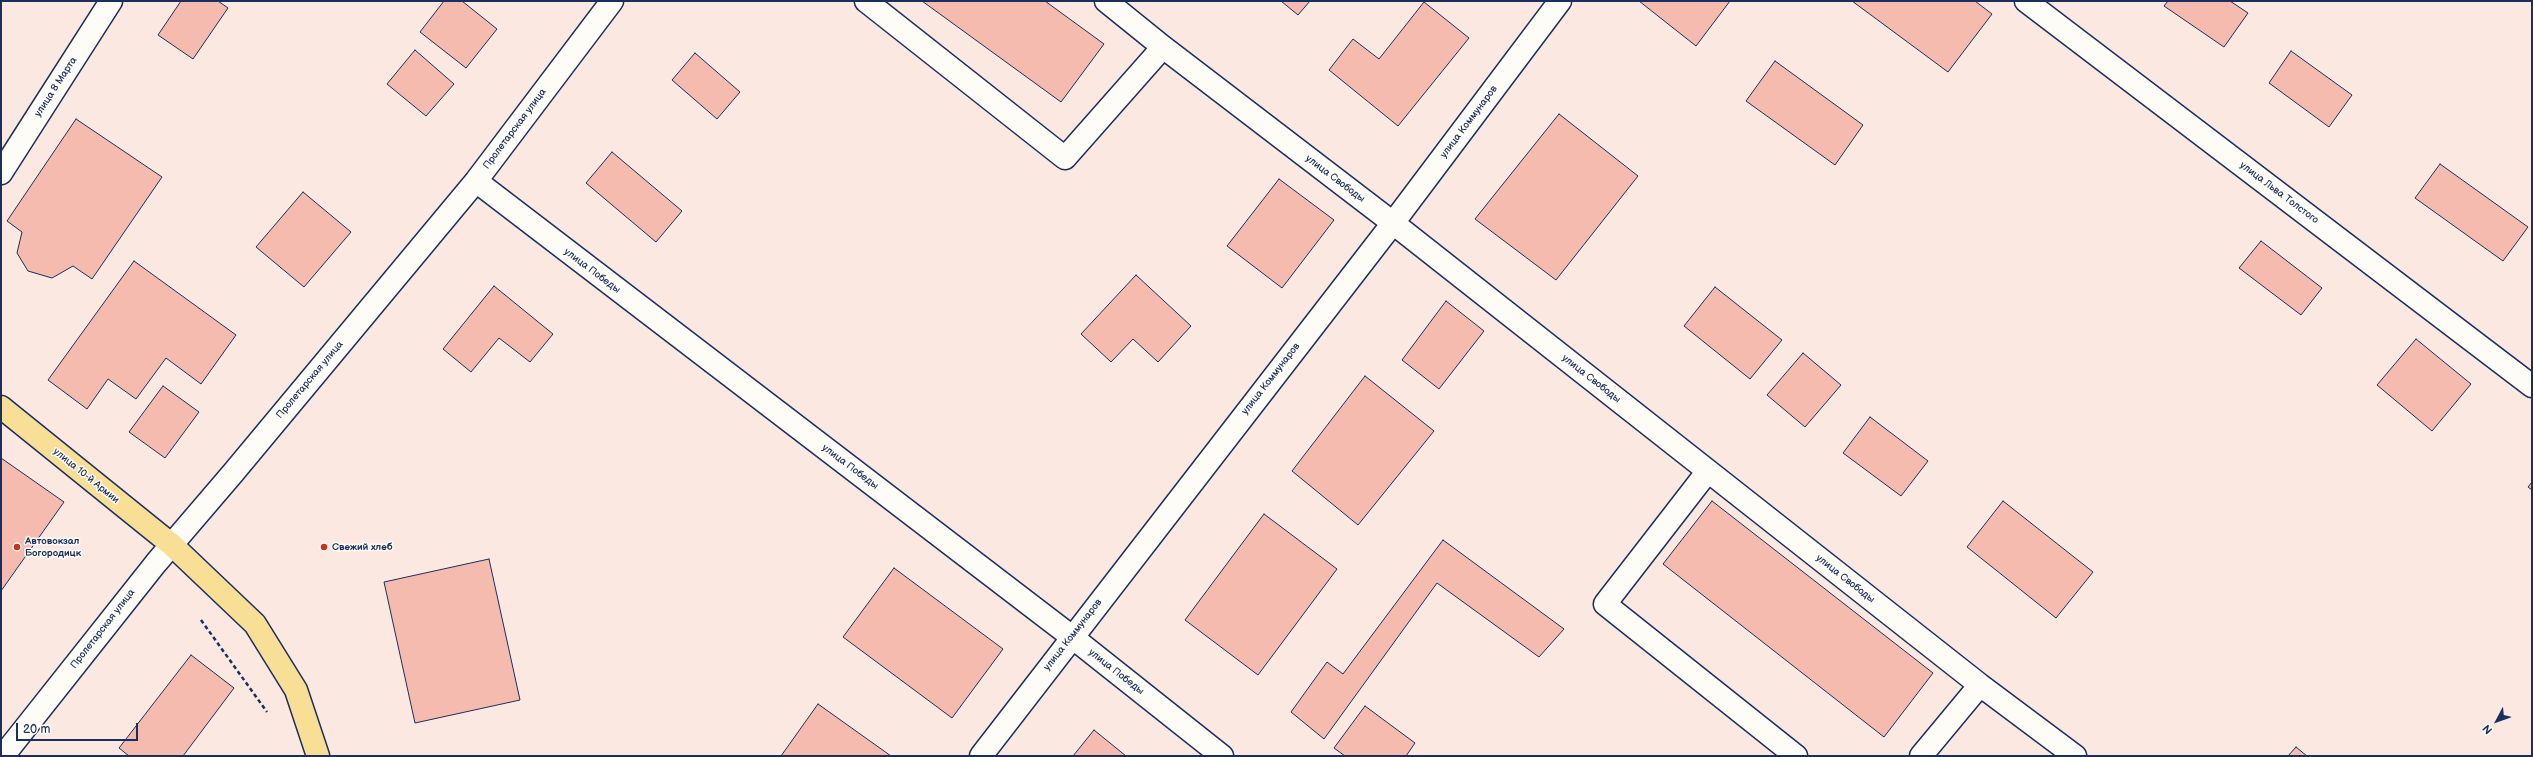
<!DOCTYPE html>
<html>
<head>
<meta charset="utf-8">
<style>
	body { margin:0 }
	#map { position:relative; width:2533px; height:757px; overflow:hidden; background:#fbe8e1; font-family:"Balsamiq Sans",sans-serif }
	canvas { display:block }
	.frame { position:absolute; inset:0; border:2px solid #1b2f5e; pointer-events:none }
	.north { position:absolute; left:2477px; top:701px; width:40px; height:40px; -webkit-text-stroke:3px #fdfcf7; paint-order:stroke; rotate:229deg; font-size:11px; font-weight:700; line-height:16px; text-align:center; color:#1b2f5e }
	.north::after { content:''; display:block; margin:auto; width:14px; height:18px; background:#1b2f5e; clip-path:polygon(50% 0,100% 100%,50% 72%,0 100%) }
	.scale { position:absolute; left:16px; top:723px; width:122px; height:18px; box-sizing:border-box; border:2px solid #1b2f5e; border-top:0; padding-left:5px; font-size:12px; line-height:14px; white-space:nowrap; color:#1b2f5e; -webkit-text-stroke:3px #fdfcf7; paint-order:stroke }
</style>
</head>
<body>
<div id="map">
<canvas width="2533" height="757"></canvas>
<div class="frame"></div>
<div class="north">N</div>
<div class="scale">20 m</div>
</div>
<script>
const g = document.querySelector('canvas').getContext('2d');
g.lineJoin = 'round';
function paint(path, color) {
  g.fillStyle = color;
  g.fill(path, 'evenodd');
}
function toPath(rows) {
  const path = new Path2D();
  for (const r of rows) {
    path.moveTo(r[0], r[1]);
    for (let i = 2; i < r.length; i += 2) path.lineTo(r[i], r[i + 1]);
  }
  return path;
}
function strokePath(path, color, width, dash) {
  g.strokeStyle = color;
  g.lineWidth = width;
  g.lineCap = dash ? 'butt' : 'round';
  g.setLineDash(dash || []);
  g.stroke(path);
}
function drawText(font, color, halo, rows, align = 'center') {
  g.font = font + ' "Balsamiq Sans",sans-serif';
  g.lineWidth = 3;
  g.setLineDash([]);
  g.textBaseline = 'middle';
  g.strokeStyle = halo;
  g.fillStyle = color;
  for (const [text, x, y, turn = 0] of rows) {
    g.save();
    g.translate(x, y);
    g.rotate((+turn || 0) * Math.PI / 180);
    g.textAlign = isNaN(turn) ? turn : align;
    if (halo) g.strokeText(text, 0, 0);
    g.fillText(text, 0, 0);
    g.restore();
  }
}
const building = toPath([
	[181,1,218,1,228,8,193,59,158,35,181,1],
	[444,1,462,1,497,29,466,68,420,32,444,1],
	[922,1,1045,1,1104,44,1061,102,922,1],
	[1281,1,1310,1,1298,15,1281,1],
	[1639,1,1730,1,1696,46,1639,1],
	[1852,1,1975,1,1992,14,1948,72,1852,1],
	[2168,1,2230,1,2248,13,2224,47,2164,6,2168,1],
	[1424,2,1469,38,1398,126,1329,70,1353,39,1379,59,1424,2],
	[415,50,454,84,426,116,387,84,415,50],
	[2291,51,2352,95,2329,127,2269,83,2291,51],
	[695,53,740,92,717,119,672,80,695,53],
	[1775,61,1863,125,1835,165,1746,101,1775,61],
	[1559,114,1638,176,1556,280,1475,219,1559,114],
	[76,119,162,177,92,279,73,266,52,278,28,271,17,253,22,232,7,221,76,119],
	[612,152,682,211,656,242,586,183,612,152],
	[2440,164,2528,227,2503,261,2415,198,2440,164],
	[1279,179,1334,220,1282,288,1227,246,1279,179],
	[303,192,351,232,304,287,256,247,303,192],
	[2261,241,2322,288,2301,315,2239,268,2261,241],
	[134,261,236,335,201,384,166,358,136,399,108,379,87,409,48,380,134,261],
	[1136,275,1191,326,1158,362,1133,339,1111,362,1081,334,1136,275],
	[494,286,553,334,530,362,499,338,471,372,443,349,494,286],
	[1715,287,1782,340,1750,379,1684,326,1715,287],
	[1446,301,1484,331,1439,389,1402,360,1446,301],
	[2416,339,2471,384,2432,431,2377,385,2416,339],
	[1803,353,1841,385,1805,427,1767,395,1803,353],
	[1365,376,1434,431,1358,525,1292,471,1365,376],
	[163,386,199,412,165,458,129,432,163,386],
	[1870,417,1928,461,1901,496,1843,453,1870,417],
	[1,458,64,502,1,591,1,458],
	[2532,482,2532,490,2528,487,2532,482],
	[1712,501,1933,673,1884,737,1663,564,1712,501],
	[2003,501,2093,572,2056,618,1967,547,2003,501],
	[1264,514,1337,569,1258,675,1185,620,1264,514],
	[1443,540,1564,629,1539,657,1437,583,1324,739,1291,712,1327,662,1343,674,1443,540],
	[489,559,520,700,415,723,384,582,489,559],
	[894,568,1003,649,952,718,843,637,894,568],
	[191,655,234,688,183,756,129,756,119,748,191,655],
	[818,704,891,756,781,756,818,704],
	[1365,706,1415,743,1406,756,1345,756,1334,748,1365,706],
	[1094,730,1126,756,1073,756,1094,730],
	[2296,747,2307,756,2288,756,2296,747]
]);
paint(building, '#f5bbae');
strokePath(building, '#1b2f5e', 1);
const minor = toPath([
	[866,1,1065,158,1163,47],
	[1106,1,1163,47,1393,223,1980,685,2075,756],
	[2026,1,2532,386],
	[1,173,111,1],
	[476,181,1072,637,1222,756],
	[1708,471,1605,604,1796,756],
	[3,756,156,563,233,473,476,181,612,1],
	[981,756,1393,223,1560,1],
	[1921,756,1980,685]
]);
const major = toPath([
	[1,407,172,545,255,624,296,690,318,756]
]);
strokePath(minor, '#1b2f5e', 25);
strokePath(major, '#1b2f5e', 25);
strokePath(toPath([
	[201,620,267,712]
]), '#1b2f5e', 2.5, [4, 3]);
strokePath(minor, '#fdfcf7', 22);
strokePath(major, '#f9df96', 22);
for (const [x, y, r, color] of [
	[17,547,4,"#c8321e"],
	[324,547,4,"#c8321e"]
]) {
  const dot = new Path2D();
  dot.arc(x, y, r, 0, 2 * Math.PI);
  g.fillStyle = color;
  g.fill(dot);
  strokePath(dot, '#fdfcf7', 1.5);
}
drawText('10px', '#1b2f5e', '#fdfcf7', [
	["улица 8 Марта",56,87,-57],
	["улица Коммунаров",1469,122,-53],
	["Пролетарская улица",515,129,-53],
	["улица Свободы",1335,179,37],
	["улица Льва Толстого",2279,193,37],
	["улица Победы",592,271,37],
	["улица Коммунаров",1271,379,-52],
	["улица Свободы",1591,379,38],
	["Пролетарская улица",310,380,-50],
	["улица Победы",850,467,37],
	["улица 10-й Армии",86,476,39],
	["улица Свободы",1845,579,38],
	["Пролетарская улица",103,629,-52],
	["улица Коммунаров",1073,635,-52],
	["улица Победы",1116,672,38]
]);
drawText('bold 10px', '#1b2f5e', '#fdfcf7', [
	["Автовокзал",25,541],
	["Богородицк",25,553],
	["Свежий хлеб",332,547]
], 'left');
</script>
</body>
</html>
